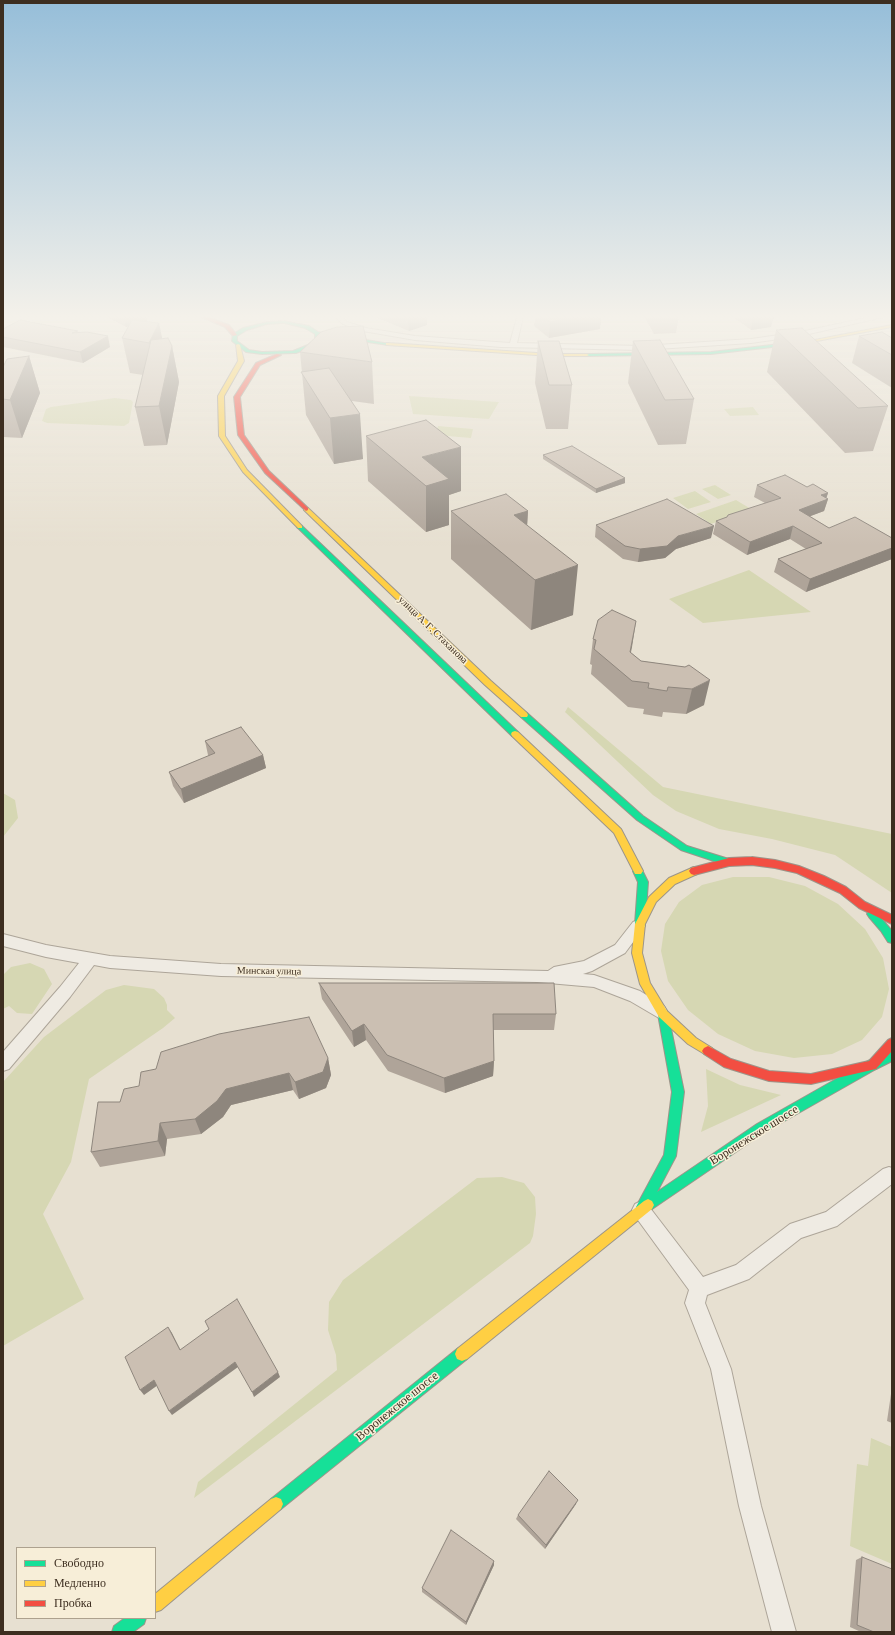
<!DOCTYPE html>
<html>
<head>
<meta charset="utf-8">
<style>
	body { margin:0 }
	#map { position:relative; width:895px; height:1635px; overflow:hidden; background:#e7e0d1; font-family:"Crimson Pro",serif }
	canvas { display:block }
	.frame { position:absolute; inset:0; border:4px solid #3d2e20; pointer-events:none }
	.legend { position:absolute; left:16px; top:1547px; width:140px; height:72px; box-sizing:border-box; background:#f7eed8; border:1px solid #ada18e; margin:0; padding:5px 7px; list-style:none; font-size:12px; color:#3d2e20 }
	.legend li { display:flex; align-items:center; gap:8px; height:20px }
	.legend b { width:20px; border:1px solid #ada18e }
</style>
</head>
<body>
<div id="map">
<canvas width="895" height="1635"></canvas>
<div class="frame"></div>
<ul class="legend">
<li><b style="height:5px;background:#16e098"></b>Свободно</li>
<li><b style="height:5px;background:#ffcf43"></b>Медленно</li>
<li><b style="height:5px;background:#f24e42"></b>Пробка</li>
</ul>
</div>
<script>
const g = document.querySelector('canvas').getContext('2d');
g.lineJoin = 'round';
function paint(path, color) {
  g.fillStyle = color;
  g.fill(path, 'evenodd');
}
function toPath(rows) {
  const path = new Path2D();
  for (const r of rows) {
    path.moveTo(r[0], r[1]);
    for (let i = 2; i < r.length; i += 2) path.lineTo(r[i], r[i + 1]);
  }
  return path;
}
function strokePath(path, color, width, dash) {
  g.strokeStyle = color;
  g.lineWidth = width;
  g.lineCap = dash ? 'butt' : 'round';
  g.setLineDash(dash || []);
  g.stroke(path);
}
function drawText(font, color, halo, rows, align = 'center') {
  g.font = font + ' "Crimson Pro",serif';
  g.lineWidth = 3;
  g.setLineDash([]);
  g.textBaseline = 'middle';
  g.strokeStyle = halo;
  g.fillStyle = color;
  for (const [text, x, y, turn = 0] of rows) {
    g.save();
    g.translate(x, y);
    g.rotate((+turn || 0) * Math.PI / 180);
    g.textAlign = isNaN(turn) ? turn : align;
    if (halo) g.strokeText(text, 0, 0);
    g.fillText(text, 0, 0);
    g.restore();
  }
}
paint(toPath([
	[409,396,499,402,489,419,413,414],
	[115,398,131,400,133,402,129,423,124,426,47,423,42,421,46,409,51,407],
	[753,407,759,415,730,416,724,409],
	[438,426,473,429,471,438,435,435],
	[715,485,731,495,718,499,702,489],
	[695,491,711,502,688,509,673,498],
	[736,500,751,509,711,524,696,514],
	[749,570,811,612,703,623,669,599],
	[568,707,663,787,892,834,892,893,835,855,772,839,719,829,676,811,653,795,565,712],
	[3,793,15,800,18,818,3,837],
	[733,877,769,877,805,886,838,904,865,929,883,958,889,989,882,1017,862,1040,832,1054,794,1058,755,1051,718,1034,688,1010,668,981,661,951,665,924,679,902,702,885],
	[30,963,44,969,52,984,32,1014,17,1013,9,1006,3,1009,3,975,11,967],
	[124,985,154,989,164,998,167,1005,167,1010,175,1018,163,1028,89,1079,71,1162,43,1214,84,1299,3,1346,3,1082,44,1037,106,990],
	[706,1069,740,1085,781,1095,701,1132,708,1106],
	[502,1177,524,1183,535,1197,536,1214,533,1236,530,1243,194,1498,198,1482,337,1370,336,1355,328,1330,329,1302,343,1280,477,1178],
	[871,1438,892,1447,892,1564,850,1546,857,1464,868,1466]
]), '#d6d7b3');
const street = toPath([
	[335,317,342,317,347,322,366,328,415,336,510,343,517,317,523,317,517,343,641,346,751,339,800,332,870,317,884,317,800,336,751,343,641,350,501,347,415,340,363,331,343,324,335,317],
	[638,920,643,922,645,926,625,953,592,971,583,974,594,975,640,991,664,1006,667,1011,664,1016,659,1018,630,1001,594,987,537,982,221,976,110,968,94,965,70,997,9,1069,3,1071,3,1052,60,987,79,963,46,957,3,946,3,934,46,945,110,956,221,964,548,971,554,967,584,961,615,945,633,922,638,920],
	[889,1167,892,1168,892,1184,837,1226,801,1238,749,1279,707,1295,705,1303,731,1369,761,1506,796,1632,772,1632,739,1506,711,1369,685,1303,689,1290,635,1216,632,1210,635,1204,641,1201,647,1204,703,1277,736,1265,790,1224,826,1212,883,1169,889,1167]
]);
const fast = toPath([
	[284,321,309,326,318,332,390,344,388,345,319,335,319,340,312,347,296,353,262,354,246,352,232,341,233,334,243,328,267,322,284,321],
	[284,323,305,328,315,334,315,340,308,345,293,351,262,352,249,350,237,341,237,336,247,330,267,324,284,323],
	[806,341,808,341,808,343,711,354,587,356,585,355,587,354,711,352,806,341],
	[300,525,302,526,518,732,519,734,518,736,512,736,298,528,297,527,300,525],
	[524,712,527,713,643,816,687,846,732,860,734,862,732,864,729,866,681,850,637,820,521,717,520,715,521,713,524,712],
	[638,867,641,868,648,882,645,924,644,927,640,928,636,927,635,924,638,882,633,871,635,868,638,867],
	[872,910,875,911,892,931,892,943,888,942,881,931,869,917,867,914,869,911,872,910],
	[663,1009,667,1011,668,1014,684,1092,676,1156,657,1192,757,1124,868,1061,892,1051,892,1061,876,1069,765,1132,652,1209,642,1213,638,1211,636,1207,664,1155,672,1092,658,1014,659,1011,663,1009],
	[462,1347,467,1349,469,1354,467,1359,281,1509,276,1511,271,1509,269,1504,271,1499,457,1349,462,1347],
	[125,1618,146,1618,144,1624,133,1632,112,1632,114,1626,125,1618]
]);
const slow = toPath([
	[892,325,892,327,806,343,804,342,892,325],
	[388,343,551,354,587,354,589,355,587,356,551,356,386,345,386,343,388,343],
	[238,344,240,345,244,361,224,396,225,436,247,470,302,526,302,528,298,528,243,472,219,436,218,396,238,361,236,345,238,344],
	[304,508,308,508,491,681,527,713,528,715,527,717,521,717,485,685,304,510,304,508],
	[515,731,518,732,621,829,643,871,641,874,635,874,614,833,512,736,511,734,512,732,515,731],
	[694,867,697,868,699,871,697,874,675,884,656,902,645,924,642,953,650,983,667,1011,696,1038,712,1048,714,1051,712,1054,708,1056,688,1044,659,1017,640,984,632,953,635,924,649,897,669,878,694,867],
	[648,1199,652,1201,654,1205,652,1209,467,1359,462,1361,457,1359,455,1354,457,1349,644,1201,648,1199],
	[276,1497,281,1499,283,1504,281,1509,161,1610,155,1612,155,1594,271,1499,276,1497]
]);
const jam = toPath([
	[201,317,208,317,229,325,237,335,233,336,225,327,201,317],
	[277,354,281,355,260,365,240,397,244,435,269,471,308,508,308,510,306,511,265,473,238,435,234,397,256,363,277,354],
	[752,857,775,860,799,866,824,876,846,887,865,902,892,915,892,924,859,908,840,893,797,873,775,868,752,865,729,866,694,875,691,874,689,871,691,868,729,858,752,857],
	[892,1038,892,1051,876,1069,811,1084,769,1081,724,1067,704,1054,702,1051,704,1048,708,1046,731,1059,769,1071,811,1074,869,1061,888,1040,892,1038]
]);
strokePath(street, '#ada599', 2);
strokePath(fast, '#9c958a', 2);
strokePath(slow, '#9c958a', 2);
strokePath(jam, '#9c958a', 2);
paint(street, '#efebe3');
paint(fast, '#16e098');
paint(slow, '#ffcf43');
paint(jam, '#f24e42');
paint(toPath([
	[107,317,146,317,147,321,145,321,159,323,162,339,172,346,179,382,167,445,144,446,135,407,143,375,130,373,122,338,129,326,126,327],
	[375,317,427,317,427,325,409,331],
	[535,317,601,317,600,329,549,338,534,326],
	[645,317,679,317,676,333,654,334,645,318],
	[733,317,774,317,771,327,751,330],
	[3,329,78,332,110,347,83,363,3,347],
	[776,330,888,406,873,451,845,453,767,372],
	[859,336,892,338,892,388,852,363],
	[538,341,572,385,568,429,546,429,535,383],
	[633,341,694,399,686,444,658,445,628,383],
	[300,352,372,362,374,404,352,401,363,459,334,464,306,415],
	[29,356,40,393,22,438,3,437,3,367],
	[366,436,461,491,449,495,449,525,426,532,368,481],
	[543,455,625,478,625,483,596,493,543,459],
	[757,485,807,487,828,493,826,498,828,499,824,511,810,516,829,528,892,538,892,559,806,592,774,572,778,559,806,549,790,539,747,555,713,534,716,521,765,503,754,497],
	[451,511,528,511,527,526,573,615,531,630,451,559],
	[596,525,711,538,676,549,665,558,638,562,623,559,595,537],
	[593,639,630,652,641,661,685,667,704,705,686,714,663,712,662,717,643,714,644,709,628,707,591,674,592,665,590,664],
	[205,741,263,755,266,768,184,803,173,786,169,772,209,756,208,755],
	[319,983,556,1014,554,1030,493,1030,494,1061,493,1076,445,1093,388,1071,366,1040,354,1047,322,999],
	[328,1058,331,1075,326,1088,299,1099,293,1090,231,1105,223,1117,201,1134,167,1139,165,1156,100,1167,91,1152,120,1102],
	[892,1387,892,1423,887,1421],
	[576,1504,545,1549,516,1519,518,1515],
	[862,1557,892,1632,861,1632,850,1627,856,1560],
	[494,1561,494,1565,466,1625,422,1592,422,1588]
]), '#afa499');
paint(toPath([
	[124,317,146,317,147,321,126,327],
	[408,317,427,317,427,325,409,331],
	[582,317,601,317,600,329,549,338,550,322],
	[753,317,774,317,771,327,751,330],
	[159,323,166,357,156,378,149,343],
	[108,336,110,347,83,363,80,352],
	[172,346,179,382,167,445,159,406],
	[29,356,40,393,22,438,10,400],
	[360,414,363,459,334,464,330,418],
	[461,447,461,491,449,495,449,525,426,532,426,486,422,457],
	[625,478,625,483,596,493,596,489],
	[828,493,826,499,828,499,824,511,795,522,799,510,821,495],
	[528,511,525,559,514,515],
	[714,526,711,538,676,549,665,558,638,562,640,549,678,536],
	[793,526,790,539,747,555,750,542],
	[892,548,892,559,806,592,810,579],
	[578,565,573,615,531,630,535,580],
	[636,621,632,647,626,677,630,652],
	[710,680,704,705,686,714,692,689],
	[263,755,266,768,184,803,181,789],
	[364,1024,366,1040,354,1047,352,1031],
	[328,1058,331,1075,326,1088,299,1099,295,1082],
	[494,1061,493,1076,445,1093,444,1078],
	[289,1073,293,1090,231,1105,223,1117,201,1134,195,1119,226,1089],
	[160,1123,167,1139,165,1156,158,1141],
	[168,1327,172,1333,183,1355,180,1350],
	[235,1362,238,1367,172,1415,169,1411],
	[278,1372,280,1377,254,1397,252,1392],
	[154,1380,158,1385,144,1395,140,1390],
	[578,1500,576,1504,545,1549,546,1545],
	[494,1561,494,1565,466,1625,466,1622]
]), '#8e867d');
const building = toPath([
	[543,317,582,317,550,322,543,317],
	[20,320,78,331,72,333,87,332,108,336,80,352,3,337,3,329,20,320],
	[132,320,159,323,149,343,122,338,132,320],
	[363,326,372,362,300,352,321,332,337,327,363,326],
	[802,328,888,406,858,408,776,330,802,328],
	[882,332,892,338,892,355,859,336,882,332],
	[168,338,172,346,159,406,135,407,151,340,168,338],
	[660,340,694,399,665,400,633,341,660,340],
	[538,341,559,341,572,385,549,385,538,341],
	[29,356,10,400,3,399,3,367,7,359,29,356],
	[329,368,360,414,330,418,301,372,329,368],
	[426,420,461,447,422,457,449,479,426,486,366,436,426,420],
	[572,446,625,478,596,489,543,455,572,446],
	[785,475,807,487,813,484,828,493,821,495,828,499,799,510,829,528,855,517,892,538,892,548,810,579,778,559,822,543,793,526,750,542,716,521,727,517,728,515,781,498,757,485,785,475],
	[506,494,528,511,514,515,578,565,535,580,451,511,506,494],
	[667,499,714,526,678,536,667,546,640,549,625,546,596,525,667,499],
	[612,610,636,621,630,652,641,661,685,667,689,665,710,680,692,689,668,687,667,691,648,688,649,683,632,681,594,649,596,640,593,639,598,620,612,610],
	[241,727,263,755,181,789,169,772,215,753,205,741,241,727],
	[319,983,554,983,556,1014,493,1014,494,1061,444,1078,387,1055,364,1024,352,1031,319,983],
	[309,1017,328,1058,323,1072,295,1082,289,1073,226,1089,217,1101,195,1119,160,1123,158,1141,91,1152,98,1102,120,1102,124,1089,139,1086,141,1072,156,1069,161,1052,219,1034,309,1017],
	[237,1299,278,1372,252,1392,235,1362,169,1411,154,1380,140,1390,125,1357,168,1327,180,1350,209,1329,205,1321,237,1299],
	[549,1471,578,1500,546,1545,518,1515,549,1471],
	[451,1530,494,1561,466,1622,422,1588,451,1530],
	[862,1557,892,1569,892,1632,874,1632,857,1625,862,1557]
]);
paint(building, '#cbbfb2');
strokePath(building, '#8e867d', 1);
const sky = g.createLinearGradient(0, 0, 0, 546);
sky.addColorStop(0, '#96bed9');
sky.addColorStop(0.58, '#f4f1ea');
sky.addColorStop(1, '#f4f1ea00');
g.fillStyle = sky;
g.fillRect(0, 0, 895, 546);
drawText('10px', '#3d2e20', '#f7eed8', [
	["улица А. Г. Стаханова",433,630,44],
	["Минская улица",269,971,1]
]);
drawText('12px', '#3d2e20', '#f7eed8', [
	["Воронежское шоссе",754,1135,-32],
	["Воронежское шоссе",397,1406,-39]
]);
</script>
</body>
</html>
